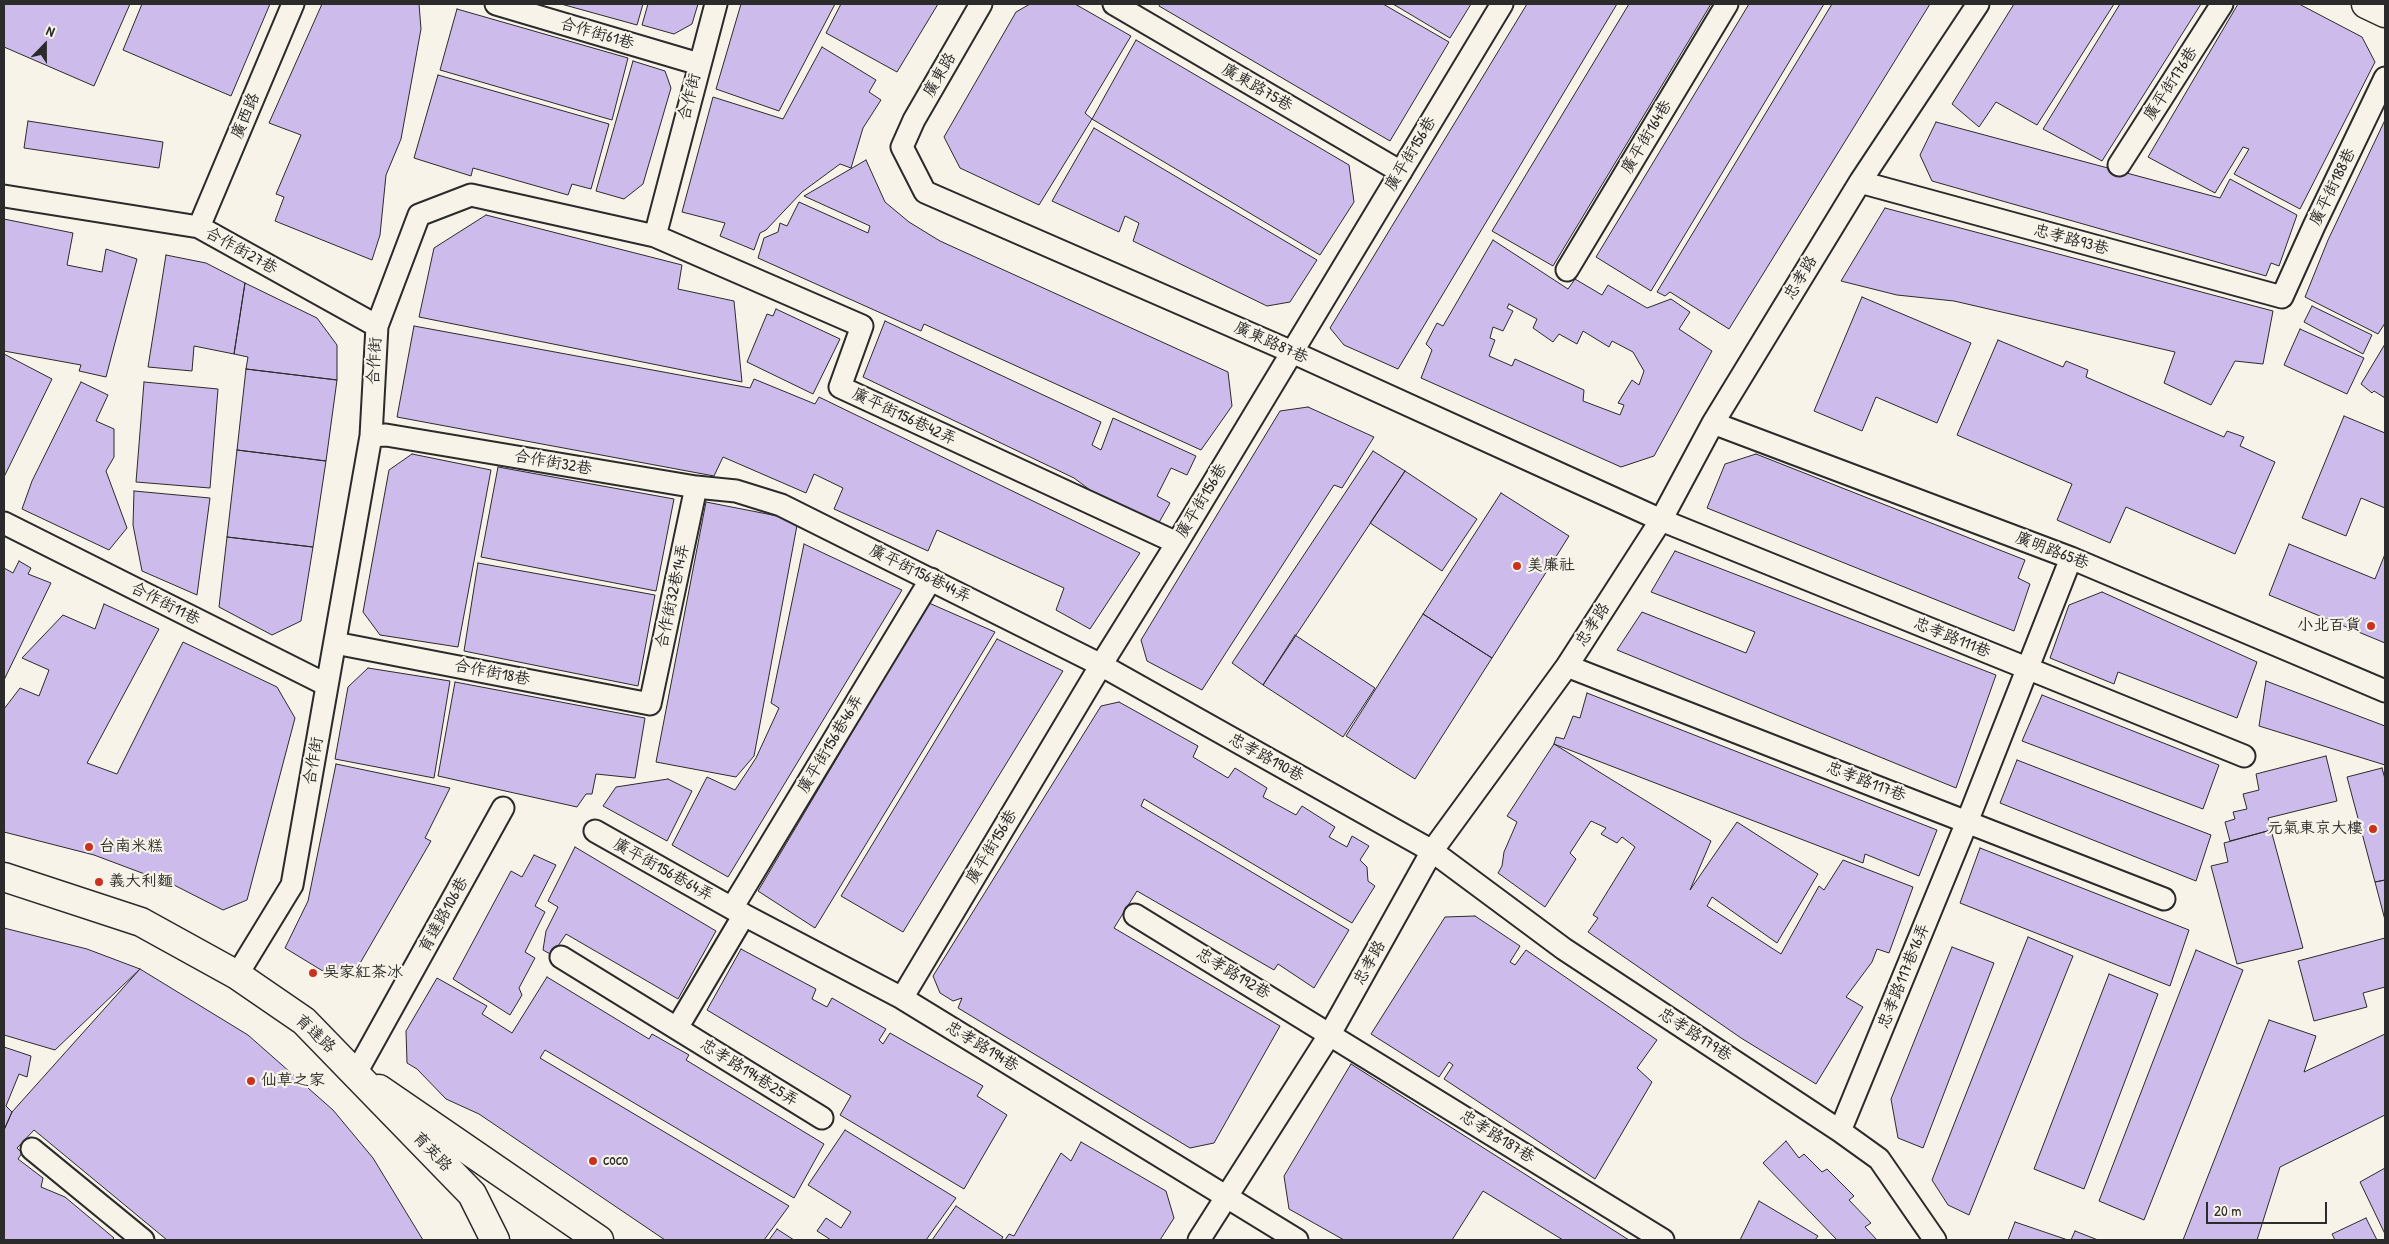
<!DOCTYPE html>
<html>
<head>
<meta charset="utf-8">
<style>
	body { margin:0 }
	#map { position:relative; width:2389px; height:1244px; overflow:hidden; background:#f7f3e8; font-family:"Patrick Hand",sans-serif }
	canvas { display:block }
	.frame { position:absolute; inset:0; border:5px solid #2b2b2b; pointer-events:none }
	.north { position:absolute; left:20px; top:20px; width:50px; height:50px; -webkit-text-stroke:4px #f7f3e8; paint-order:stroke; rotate:22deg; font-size:14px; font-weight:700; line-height:20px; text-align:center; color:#2b2b2b }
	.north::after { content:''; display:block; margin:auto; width:18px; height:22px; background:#2b2b2b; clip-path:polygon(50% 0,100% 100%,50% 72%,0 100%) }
	.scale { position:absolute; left:2206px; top:1202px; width:121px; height:22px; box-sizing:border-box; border:2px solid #2b2b2b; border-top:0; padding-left:6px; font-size:15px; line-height:18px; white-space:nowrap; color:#2b2b2b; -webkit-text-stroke:4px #f7f3e8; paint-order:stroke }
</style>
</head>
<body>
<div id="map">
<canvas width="2389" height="1244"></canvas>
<div class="frame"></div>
<div class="north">N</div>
<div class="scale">20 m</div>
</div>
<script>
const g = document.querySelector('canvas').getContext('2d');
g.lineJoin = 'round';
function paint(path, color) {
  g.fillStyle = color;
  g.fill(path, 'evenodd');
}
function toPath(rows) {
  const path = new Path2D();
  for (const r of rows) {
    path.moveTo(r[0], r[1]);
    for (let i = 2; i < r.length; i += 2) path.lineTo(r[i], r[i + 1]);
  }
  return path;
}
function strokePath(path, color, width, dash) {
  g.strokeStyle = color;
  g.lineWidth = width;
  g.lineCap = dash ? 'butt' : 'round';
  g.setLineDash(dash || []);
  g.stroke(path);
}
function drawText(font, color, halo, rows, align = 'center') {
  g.font = font + ' "Patrick Hand","LXGW WenKai TC",sans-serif';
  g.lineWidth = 4.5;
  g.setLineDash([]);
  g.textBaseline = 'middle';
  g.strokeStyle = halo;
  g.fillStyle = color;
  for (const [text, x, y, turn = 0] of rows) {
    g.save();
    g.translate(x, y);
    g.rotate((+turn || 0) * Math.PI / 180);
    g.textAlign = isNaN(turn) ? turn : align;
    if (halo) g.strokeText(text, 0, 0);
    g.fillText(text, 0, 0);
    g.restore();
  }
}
const building = toPath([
	[4,4,130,4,94,86,4,47,4,4],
	[142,4,270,4,231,96,123,50,142,4],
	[322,4,419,4,421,29,401,139,386,175,380,235,372,260,275,221,284,197,276,194,301,135,269,123,322,4],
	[561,4,643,4,637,25,561,4],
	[648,4,698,4,692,24,674,34,642,25,648,4],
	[741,4,835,4,779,111,716,89,741,4],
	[841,4,938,4,897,72,826,33,841,4],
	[1030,4,1075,4,1131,36,1085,113,1092,119,1039,205,960,168,944,137,1016,12,1030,4],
	[1160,4,1383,4,1449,42,1390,141,1159,6,1160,4],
	[1393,4,1471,4,1450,38,1393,4],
	[1527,4,1617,4,1398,369,1344,345,1330,328,1527,4],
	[1629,4,1711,4,1553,266,1492,231,1629,4],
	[1749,4,1824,4,1651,291,1596,257,1749,4],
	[1832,4,1930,4,1729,329,1670,292,1665,296,1657,292,1832,4],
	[2014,4,2114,4,2037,125,1996,102,1979,127,1952,104,2014,4],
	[2120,4,2201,4,2102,161,2043,129,2120,4],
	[2238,4,2299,4,2362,37,2375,62,2300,209,2234,174,2249,149,2243,147,2215,193,2148,157,2238,4],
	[457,9,628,58,612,120,440,70,457,9],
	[1136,40,1349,165,1354,202,1320,255,1092,119,1136,40],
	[822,47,876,80,869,92,881,100,863,128,851,168,840,164,802,192,766,230,760,233,754,250,720,236,725,223,682,212,713,97,783,119,822,47],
	[633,61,665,71,671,88,643,184,624,199,596,191,633,61],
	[438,75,609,124,591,189,572,184,568,195,473,168,471,176,414,158,438,75],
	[2385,120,2385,323,2378,334,2305,297,2328,240,2385,120],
	[28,121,163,142,159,168,24,148,28,121],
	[1936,122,2220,198,2230,179,2297,215,2279,266,2271,263,2266,276,1932,181,1920,155,1936,122],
	[1094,128,1317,260,1290,302,1267,306,1133,241,1139,223,1125,216,1119,232,1052,201,1094,128],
	[866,160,885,202,909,222,940,241,1228,372,1232,406,1201,450,924,324,921,331,758,258,764,238,778,232,780,223,787,226,799,202,868,233,870,226,804,196,866,160],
	[1885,208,2273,311,2263,364,2235,361,2211,405,2164,383,2175,352,1954,301,1897,295,1841,281,1885,208],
	[486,215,682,265,678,289,734,301,742,382,419,317,434,248,486,215],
	[4,219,73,233,67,265,102,272,106,249,137,259,106,377,79,371,81,365,4,351,4,219],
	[1493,240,1568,289,1575,279,1602,295,1608,285,1647,308,1671,299,1690,312,1679,329,1712,351,1654,456,1621,467,1421,378,1432,350,1426,344,1437,323,1443,326,1493,240],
	[1509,304,1537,319,1533,328,1553,342,1559,334,1577,344,1583,331,1609,347,1612,341,1633,352,1644,371,1639,385,1632,380,1618,403,1624,405,1620,415,1583,401,1584,390,1515,359,1512,366,1489,356,1495,340,1490,338,1493,327,1503,331,1513,311,1507,308,1509,304],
	[166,255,206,263,245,283,234,354,194,346,192,371,148,367,166,255],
	[245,283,317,318,337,345,337,380,246,369,248,357,234,354,245,283],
	[1862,297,1971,343,1937,423,1876,397,1862,431,1814,411,1862,297],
	[2312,306,2372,335,2363,354,2304,322,2312,306],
	[776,309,840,339,813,394,747,362,767,314,773,316,776,309],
	[885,321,1101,422,1092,445,1101,450,1113,418,1196,456,1187,475,1171,468,1157,496,1170,503,1157,526,1102,499,1074,478,863,377,885,321],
	[414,326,750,388,754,379,815,404,819,397,1140,553,1090,629,1056,610,1064,588,937,530,928,551,834,509,843,488,814,474,806,493,723,457,714,476,397,417,414,326],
	[2300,329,2364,358,2347,394,2284,365,2300,329],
	[1998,340,2063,367,2066,361,2088,370,2086,377,2224,437,2227,431,2244,437,2240,446,2275,462,2235,554,2126,507,2110,543,2057,520,2072,484,1957,435,1998,340],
	[2385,344,2385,398,2374,391,2372,393,2361,384,2385,344],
	[4,354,52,379,4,477,4,354],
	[246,369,337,380,326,461,237,450,246,369],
	[81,382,108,395,96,421,114,429,114,457,106,471,127,528,109,550,22,509,32,481,81,382],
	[144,382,218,389,210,488,136,482,144,382],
	[1308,407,1374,437,1342,488,1334,485,1202,690,1147,661,1141,640,1280,411,1308,407],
	[2344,416,2385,433,2385,508,2361,498,2346,536,2302,518,2344,416],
	[237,450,326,461,313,547,227,537,237,450],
	[1373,451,1405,471,1263,685,1232,663,1373,451],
	[412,454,491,470,458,647,380,635,363,612,389,470,412,454],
	[1756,454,2025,560,2018,578,2030,584,2014,631,1707,508,1725,464,1756,454],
	[498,467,674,499,656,591,481,557,498,467],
	[1405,471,1477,519,1442,571,1370,523,1405,471],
	[134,491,210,498,197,595,142,571,133,525,134,491],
	[1501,493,1569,536,1492,658,1423,614,1501,493],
	[706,502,798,520,754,756,736,777,656,762,706,502],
	[227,537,313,547,301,621,272,635,219,607,227,537],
	[804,544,902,590,728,877,672,845,707,777,735,790,756,758,779,708,771,703,804,544],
	[2289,544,2375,579,2385,554,2385,643,2269,595,2289,544],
	[1675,551,1996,675,1956,788,1617,650,1642,612,1746,653,1755,632,1651,592,1675,551],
	[19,561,31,568,28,574,51,583,4,680,4,568,13,573,19,561],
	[478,563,655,595,638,686,464,651,478,563],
	[2102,592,2257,662,2237,718,2118,672,2114,684,2050,658,2069,605,2102,592],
	[929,603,995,632,815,928,758,891,929,603],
	[104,604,159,629,87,763,117,774,183,642,277,687,295,718,247,900,223,910,174,885,94,855,4,832,4,709,20,688,39,696,49,670,22,658,63,615,95,629,104,604],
	[1423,614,1492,658,1415,779,1346,736,1423,614],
	[1295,635,1375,688,1343,737,1263,685,1295,635],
	[997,639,1063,671,903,932,841,896,997,639],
	[368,668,450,681,434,778,335,759,348,687,368,668],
	[2266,681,2385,726,2385,765,2259,726,2266,681],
	[455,682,645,718,635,778,596,774,592,794,586,794,577,807,438,776,455,682],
	[1587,693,1937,830,1919,876,1865,854,1863,863,1554,744,1556,737,1564,739,1573,716,1580,718,1587,693],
	[2042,695,2219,765,2203,809,2022,741,2042,695],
	[1119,702,1198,746,1193,757,1228,778,1235,768,1267,788,1263,797,1296,815,1302,806,1335,827,1329,837,1347,847,1352,836,1369,846,1360,860,1367,867,1368,881,1375,886,1352,923,1144,799,1141,806,1349,930,1314,988,1278,964,1274,970,1137,891,1114,928,1280,1026,1214,1143,1190,1148,958,1008,962,998,953,1001,940,993,933,976,1101,706,1119,702],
	[1554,744,1711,841,1690,890,1737,822,1818,874,1777,943,1712,897,1707,906,1781,954,1819,886,1824,890,1843,860,1913,887,1889,953,1877,949,1872,962,1846,997,1863,1007,1816,1084,1741,1038,1588,932,1598,918,1593,915,1635,847,1622,837,1617,843,1601,834,1606,828,1591,821,1570,853,1576,859,1545,907,1498,873,1502,866,1504,852,1517,822,1507,816,1554,744],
	[2326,756,2337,801,2268,818,2271,830,2230,841,2225,822,2235,819,2233,812,2247,809,2243,794,2259,790,2256,774,2326,756],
	[2017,760,2211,835,2196,881,2000,803,2017,760],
	[336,764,450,788,425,838,431,841,359,965,331,976,285,948,308,901,336,764],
	[2382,768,2385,779,2385,880,2375,882,2347,777,2382,768],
	[668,779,692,791,667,841,603,806,616,787,668,779],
	[2271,830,2303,948,2237,964,2211,866,2228,862,2224,843,2271,830],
	[575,847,716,931,678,999,566,934,552,955,543,950,546,931,558,907,548,901,575,847],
	[1980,848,2189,930,2170,986,1960,903,1980,848],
	[534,855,556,865,535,906,545,912,525,952,535,958,519,988,522,995,510,1015,453,979,511,871,522,877,534,855],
	[2385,880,2385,920,2375,882,2385,880],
	[1475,916,1520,946,1510,962,1515,965,1526,950,1657,1040,1637,1068,1652,1082,1595,1179,1444,1079,1453,1065,1449,1062,1439,1077,1371,1034,1445,917,1475,916],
	[4,928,87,949,140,969,55,1050,4,1035,4,928],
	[2028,937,2073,956,1969,1215,1948,1205,1932,1180,2028,937],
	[2385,938,2385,987,2363,993,2367,1007,2314,1021,2298,961,2385,938],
	[1952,947,1994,963,1923,1148,1898,1138,1891,1099,1952,947],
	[741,949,816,989,812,999,827,1007,832,998,886,1029,879,1040,883,1044,890,1033,983,1086,977,1096,1007,1115,964,1189,840,1115,851,1096,707,1010,741,949],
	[2196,950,2243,970,2144,1220,2099,1201,2196,950],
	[140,969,248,1035,333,1110,373,1158,423,1240,167,1240,34,1130,17,1148,22,1153,18,1159,43,1178,41,1187,65,1197,114,1238,112,1240,4,1240,4,1130,12,1112,140,969],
	[2109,974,2158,994,2084,1189,2034,1169,2109,974],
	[547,977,649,1039,652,1034,689,1055,686,1060,824,1144,794,1198,545,1050,540,1058,789,1206,764,1240,665,1240,479,1114,446,1099,417,1069,407,1063,406,1031,437,978,487,1006,482,1014,512,1033,547,977],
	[2269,1020,2316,1036,2304,1072,2385,1034,2385,1115,2280,1167,2257,1240,2183,1240,2269,1020],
	[4,1047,31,1056,27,1077,19,1074,6,1106,12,1112,4,1130,4,1047],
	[1351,1064,1629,1240,1563,1240,1483,1191,1452,1240,1344,1240,1289,1209,1284,1176,1351,1064],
	[845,1130,956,1198,926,1240,831,1240,817,1231,826,1218,841,1228,851,1212,808,1185,845,1130],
	[1786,1141,1799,1158,1804,1154,1822,1172,1827,1169,1854,1196,1849,1200,1871,1223,1865,1227,1877,1240,1837,1240,1763,1163,1786,1141],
	[1081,1142,1166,1191,1174,1218,1160,1240,1005,1240,1009,1234,1014,1236,1061,1153,1071,1161,1081,1142],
	[2385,1168,2385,1234,2360,1182,2385,1168],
	[1759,1201,1818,1236,1815,1240,1740,1240,1759,1201],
	[956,1206,1003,1237,1001,1240,932,1240,956,1206],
	[2366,1218,2377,1240,2335,1240,2332,1234,2366,1218],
	[2015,1222,2068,1240,2008,1240,2015,1222],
	[777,1229,794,1240,769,1240,777,1229],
	[2075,1231,2098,1240,2071,1240,2075,1231]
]);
paint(building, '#cdbbec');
strokePath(building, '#2b2b2b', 1);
const lane = toPath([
	[496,4,699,64],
	[981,4,914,120,902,147,925,192,1292,352,1661,520,2244,756],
	[1114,4,1401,172],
	[2119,165,2222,4],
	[1860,182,2282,297,2314,226,2385,78],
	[4,196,199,227,377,326],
	[199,227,293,4],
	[655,236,716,4],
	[1567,270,1727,4],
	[1713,423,2071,558,2385,691],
	[371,436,386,435,696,487,736,491,781,505,1101,665,1432,851,1564,949,1840,1131,1879,1159,1935,1240],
	[4,523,327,685],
	[335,643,650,704,696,487],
	[1567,666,2164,899],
	[595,831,744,915,902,998,1297,1240],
	[732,908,931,579],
	[1135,915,1663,1240],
	[561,957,822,1118],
	[237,975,292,885,371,436,377,326,419,215,471,195,655,236,862,326,840,387,1177,543],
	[902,998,1101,665,1177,543,1502,4],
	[677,1028,744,915],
	[356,1073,503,808],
	[1840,1131,1967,822,2071,558],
	[32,1149,143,1240],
	[1199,1240,1330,1034,1432,851,1567,666,1661,520,1713,423,1860,182,1978,4]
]);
const street = toPath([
	[2366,4,2385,13],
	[379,1089,599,1240]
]);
const secondary = toPath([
	[4,877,141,922,237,975,304,1021,472,1194,495,1240]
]);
strokePath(lane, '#2b2b2b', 25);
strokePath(street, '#2b2b2b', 31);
strokePath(secondary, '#2b2b2b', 31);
strokePath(lane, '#f7f3e8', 21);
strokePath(street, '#f7f3e8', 28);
strokePath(secondary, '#f7f3e8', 28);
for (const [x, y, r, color] of [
	[1517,566,5,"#c8321e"],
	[2371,626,5,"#c8321e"],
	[2373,829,5,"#c8321e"],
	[89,847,5,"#c8321e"],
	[99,882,5,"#c8321e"],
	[313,973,5,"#c8321e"],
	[251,1081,5,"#c8321e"],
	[593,1161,5,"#c8321e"]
]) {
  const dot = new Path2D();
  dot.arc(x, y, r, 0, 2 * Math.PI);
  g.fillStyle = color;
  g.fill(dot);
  strokePath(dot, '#f7f3e8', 2);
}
drawText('16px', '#2b2b2b', '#f7f3e8', [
	["合作街61巷",597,34,16],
	["廣東路",940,75,-60],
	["廣平街176巷",2171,84,-57],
	["廣東路75巷",1257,88,30],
	["合作街",690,97,-76],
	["廣西路",246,116,-67],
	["廣平街164巷",1647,137,-59],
	["廣平街156巷",1411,154,-59],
	["廣平街188巷",2333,187,-64],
	["忠孝路93巷",2071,240,15],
	["合作街27巷",241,251,29],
	["忠孝路",1801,278,-59],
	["廣東路87巷",1271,343,24],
	["合作街",375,361,-87],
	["廣平街156巷42弄",904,417,25],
	["合作街32巷",553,463,10],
	["廣平街156巷",1202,501,-59],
	["廣明路65巷",2052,551,21],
	["廣平街156巷44弄",920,574,26],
	["合作街32巷14弄",673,596,-78],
	["合作街11巷",165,604,27],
	["忠孝路",1593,625,-57],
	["忠孝路111巷",1952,638,22],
	["合作街18巷",492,673,11],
	["廣平街156巷46弄",831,744,-59],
	["忠孝路190巷",1266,758,29],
	["合作街",314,761,-80],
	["忠孝路117巷",1866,782,21],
	["廣平街156巷",992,847,-59],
	["廣平街156巷64弄",663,870,29],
	["育達路106巷",444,915,-61],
	["忠孝路",1370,963,-61],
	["忠孝路192巷",1233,974,31],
	["忠孝路117巷16弄",1904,976,-68],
	["育達路",315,1034,43],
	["忠孝路179巷",1695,1035,33],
	["忠孝路194巷",982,1047,31],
	["忠孝路194巷25弄",749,1073,32],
	["忠孝路187巷",1497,1137,32],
	["育英路",432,1152,46]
]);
drawText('16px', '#2b2b2b', '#f7f3e8', [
	["美廉社",1527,566],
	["小北百貨",2361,626,"right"],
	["元氣東京大樓",2363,829,"right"],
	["台南米糕",99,847],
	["義大利麵",109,882],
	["吳家紅茶冰",323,973],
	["仙草之家",261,1081],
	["coco",603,1161]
], 'left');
</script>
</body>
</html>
